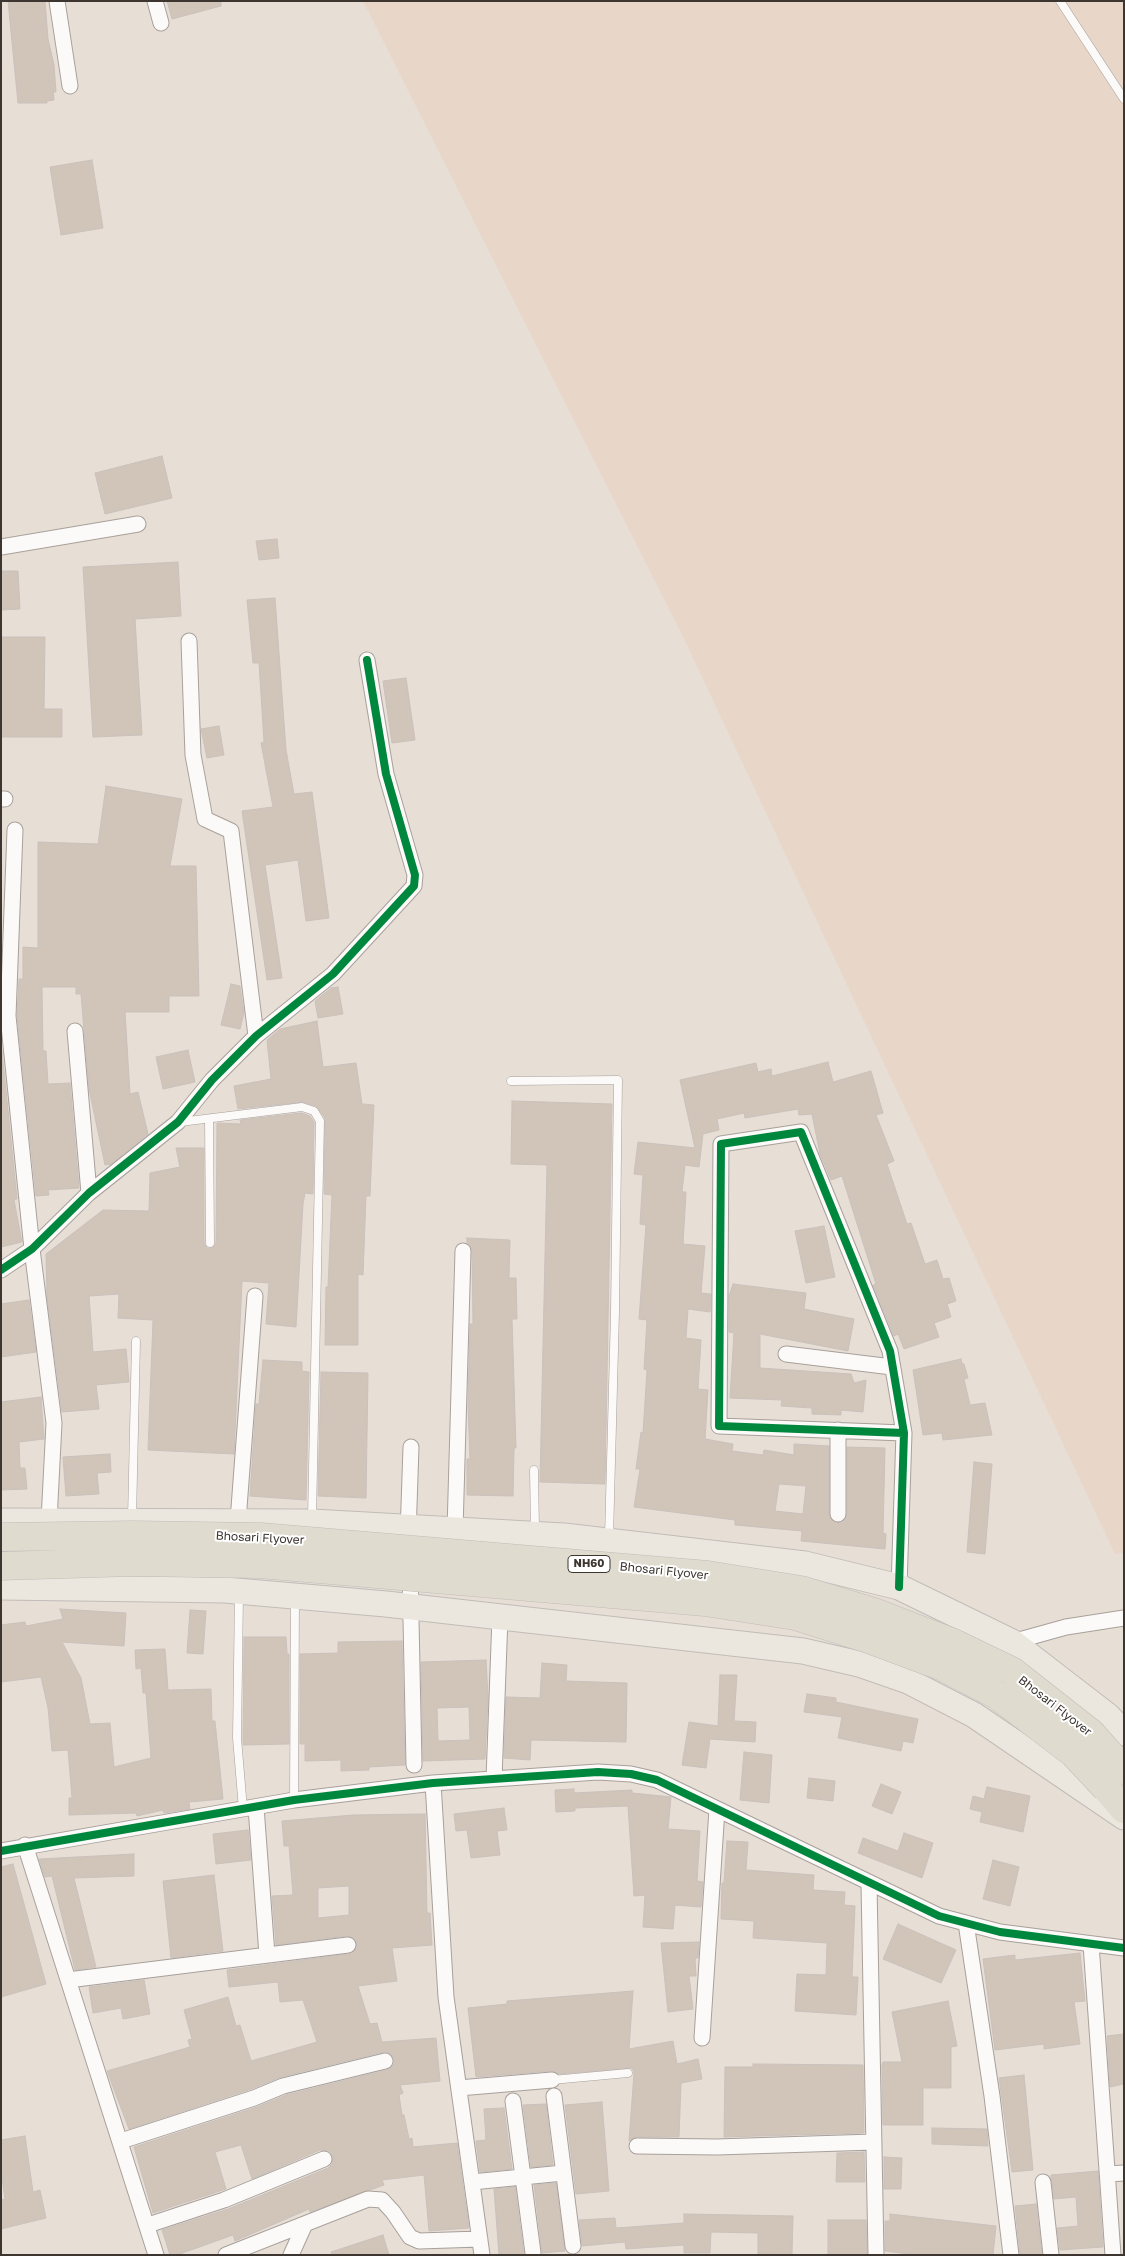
<!DOCTYPE html>
<html>
<head>
<meta charset="utf-8">
<style>
	body { margin:0 }
	#map { position:relative; width:1125px; height:2256px; overflow:hidden; background:#e7ded6; font-family:"Golos Text",sans-serif }
	canvas { display:block }
	.frame { position:absolute; inset:0; border:2px solid #3d3530; pointer-events:none }
</style>
</head>
<body>
<div id="map">
<canvas width="1125" height="2256"></canvas>
<div class="frame"></div>
</div>
<script>
const g = document.querySelector('canvas').getContext('2d');
g.lineJoin = 'round';
function paint(path, color) {
  g.fillStyle = color;
  g.fill(path, 'evenodd');
}
function toPath(rows) {
  const path = new Path2D();
  for (const r of rows) {
    path.moveTo(r[0], r[1]);
    for (let i = 2; i < r.length; i += 2) path.lineTo(r[i], r[i + 1]);
  }
  return path;
}
function strokePath(path, color, width, dash) {
  g.strokeStyle = color;
  g.lineWidth = width;
  g.lineCap = dash ? 'butt' : 'round';
  g.setLineDash(dash || []);
  g.stroke(path);
}
function drawText(font, color, halo, rows, align = 'center') {
  g.font = font + ' "Golos Text",sans-serif';
  g.lineWidth = 4;
  g.setLineDash([]);
  g.textBaseline = 'middle';
  g.strokeStyle = halo;
  g.fillStyle = color;
  for (const [text, x, y, turn = 0] of rows) {
    g.save();
    g.translate(x, y);
    g.rotate((+turn || 0) * Math.PI / 180);
    g.textAlign = isNaN(turn) ? turn : align;
    if (halo) g.strokeText(text, 0, 0);
    g.fillText(text, 0, 0);
    g.restore();
  }
}
paint(toPath([
	[363,1,1124,1,1124,1553,1115,1554,686,643]
]), '#e8d6c8');
const building = toPath([
	[8,1,45,1,48,39,54,65,56,92,53,92,54,100,47,101,47,103,18,103,8,1],
	[167,1,221,1,221,6,172,19,167,1],
	[92,160,103,228,61,235,50,167,92,160],
	[162,456,172,498,105,514,95,473,162,456],
	[277,539,279,558,259,560,256,541,277,539],
	[178,562,181,616,135,619,142,735,93,737,83,567,178,562],
	[1,571,18,571,20,609,1,610,1,571],
	[275,598,286,750,294,794,312,792,329,918,306,921,298,860,265,865,282,978,267,980,242,811,273,807,261,743,264,742,259,663,253,663,247,600,275,598],
	[1,637,45,637,44,709,62,709,62,737,1,737,1,637],
	[406,678,415,740,392,743,383,681,406,678],
	[219,726,224,755,207,758,201,729,219,726],
	[106,786,182,799,170,866,196,866,199,996,169,996,169,1012,125,1012,130,1094,138,1092,148,1134,111,1164,105,1165,89,1089,81,994,76,994,76,987,42,987,43,1051,46,1051,48,1084,70,1083,79,1188,48,1190,49,1195,36,1196,17,1016,19,979,23,979,23,947,38,948,38,842,98,844,106,786],
	[231,984,240,986,244,1013,240,1029,221,1025,231,984],
	[338,987,343,1014,318,1018,315,1001,331,988,338,987],
	[317,1021,323,1067,356,1063,362,1104,374,1105,370,1196,366,1196,363,1275,358,1274,358,1345,325,1345,326,1287,328,1287,332,1195,324,1194,325,1118,316,1106,303,1102,238,1109,234,1086,271,1079,267,1040,280,1029,317,1021],
	[1,1042,17,1199,14,1200,22,1242,1,1247,1,1042],
	[188,1050,195,1082,163,1089,156,1057,188,1050],
	[828,1062,833,1082,871,1071,883,1113,876,1115,894,1161,887,1164,907,1224,911,1223,925,1264,937,1260,943,1279,949,1278,956,1301,947,1304,951,1317,934,1323,939,1337,904,1349,898,1334,894,1336,873,1285,876,1284,842,1176,831,1180,820,1154,812,1114,799,1115,798,1109,745,1118,744,1113,717,1119,719,1130,703,1134,699,1167,685,1165,682,1192,686,1192,683,1244,705,1246,701,1293,711,1294,710,1312,688,1309,686,1338,701,1340,698,1389,708,1390,705,1439,733,1444,732,1451,763,1455,764,1450,794,1455,794,1444,829,1446,829,1514,834,1522,842,1522,847,1514,847,1447,885,1448,883,1533,886,1534,885,1549,801,1541,802,1531,735,1525,735,1520,634,1507,640,1469,636,1469,641,1432,643,1433,647,1370,644,1369,647,1320,639,1319,646,1225,640,1224,643,1175,634,1174,638,1142,695,1148,680,1080,756,1063,758,1072,771,1069,772,1076,828,1062],
	[779,1484,806,1486,803,1514,775,1511,779,1484],
	[512,1101,612,1104,605,1484,540,1482,547,1165,511,1164,512,1101],
	[301,1113,310,1116,314,1122,313,1194,305,1193,303,1204,296,1327,266,1324,269,1283,242,1281,234,1454,148,1450,153,1320,118,1318,119,1294,89,1296,93,1352,126,1349,129,1382,96,1385,99,1409,62,1412,47,1297,46,1254,103,1210,149,1211,150,1173,180,1167,176,1148,204,1148,204,1243,207,1248,212,1248,216,1243,217,1123,241,1124,240,1120,301,1113],
	[824,1226,835,1277,806,1283,795,1231,824,1226],
	[467,1238,510,1240,509,1278,516,1278,517,1319,512,1319,516,1448,514,1448,513,1496,467,1495,467,1459,470,1459,468,1404,470,1324,473,1324,472,1251,467,1243,467,1238],
	[733,1284,806,1293,804,1309,854,1319,848,1351,760,1334,760,1368,851,1374,854,1383,866,1380,863,1412,841,1410,841,1415,812,1414,812,1408,781,1406,782,1400,730,1398,734,1333,729,1332,729,1296,733,1284],
	[29,1300,36,1352,1,1357,1,1304,29,1300],
	[961,1359,962,1364,964,1364,968,1378,964,1379,970,1405,985,1403,992,1435,943,1440,942,1433,923,1435,913,1370,961,1359],
	[263,1360,302,1362,302,1371,309,1372,306,1500,250,1496,256,1404,259,1404,263,1360],
	[321,1372,368,1373,366,1498,318,1496,321,1372],
	[41,1397,44,1439,19,1442,20,1468,25,1468,27,1489,1,1490,1,1402,41,1397],
	[110,1454,111,1472,97,1473,99,1494,66,1496,63,1457,110,1454],
	[974,1462,992,1464,985,1554,967,1552,974,1462],
	[60,1609,126,1613,124,1646,62,1642,81,1678,90,1724,110,1723,114,1767,151,1758,146,1693,143,1693,141,1668,136,1669,135,1650,165,1649,168,1690,211,1689,212,1721,215,1721,223,1799,189,1802,190,1809,164,1813,163,1810,137,1816,136,1813,69,1815,69,1798,72,1798,68,1750,52,1751,48,1708,41,1677,1,1682,1,1625,25,1622,26,1626,63,1619,60,1609],
	[190,1610,206,1611,203,1654,187,1653,190,1610],
	[244,1637,286,1637,287,1654,289,1654,289,1744,243,1745,244,1637],
	[402,1641,405,1765,369,1767,369,1770,341,1771,341,1760,305,1761,305,1744,300,1744,300,1654,338,1653,338,1642,402,1641],
	[486,1660,488,1696,485,1759,423,1761,421,1662,486,1660],
	[469,1707,470,1740,438,1741,437,1708,469,1707],
	[542,1663,567,1665,566,1681,627,1683,626,1742,531,1740,530,1760,504,1758,506,1697,540,1698,542,1663],
	[720,1675,737,1675,734,1721,756,1722,755,1742,710,1739,706,1768,682,1765,689,1722,718,1726,720,1675],
	[807,1694,836,1698,836,1702,918,1719,913,1743,903,1741,901,1751,838,1738,842,1717,804,1712,807,1694],
	[744,1752,772,1755,769,1803,740,1800,744,1752],
	[809,1778,835,1781,833,1801,807,1798,809,1778],
	[881,1784,901,1792,892,1814,872,1806,881,1784],
	[987,1787,1030,1796,1023,1832,980,1822,982,1812,970,1809,973,1796,984,1799,987,1787],
	[574,1789,574,1793,632,1790,632,1793,671,1797,668,1829,700,1831,697,1881,703,1882,701,1907,675,1905,673,1929,643,1927,645,1895,634,1896,628,1806,575,1808,575,1811,556,1812,555,1790,574,1789],
	[504,1808,507,1830,497,1831,500,1855,471,1858,467,1830,456,1831,454,1814,504,1808],
	[425,1814,427,1913,430,1913,432,1945,392,1948,397,1981,358,1986,370,2024,377,2023,382,2042,436,2038,440,2081,400,2085,403,2093,399,2095,402,2115,404,2115,409,2139,412,2138,413,2147,457,2143,469,2228,429,2231,424,2175,382,2180,384,2185,310,2212,309,2209,235,2241,233,2235,177,2255,170,2255,162,2230,228,2209,328,2168,332,2164,333,2156,329,2151,320,2150,252,2179,241,2145,215,2152,226,2189,153,2213,134,2147,257,2107,286,2095,387,2070,394,2064,394,2058,388,2052,383,2052,281,2077,251,2089,129,2129,107,2071,190,2047,188,2040,192,2039,184,2010,228,1997,236,2026,240,2025,251,2061,317,2042,303,2000,280,2002,278,1982,229,1987,227,1970,349,1954,357,1948,356,1940,347,1936,276,1945,272,1896,293,1895,289,1846,284,1846,282,1821,353,1815,425,1814],
	[349,1886,349,1915,318,1918,318,1888,349,1886],
	[248,1830,251,1860,216,1864,213,1834,248,1830],
	[904,1833,933,1843,922,1878,858,1853,863,1838,898,1851,904,1833],
	[727,1841,748,1842,746,1870,814,1875,813,1890,845,1892,844,1905,855,1906,852,1977,858,1977,856,2015,795,2011,797,1974,826,1975,827,1943,753,1938,754,1921,721,1919,722,1883,724,1883,727,1841],
	[134,1854,134,1876,74,1878,96,1967,75,1970,52,1876,45,1877,39,1859,134,1854],
	[993,1860,1019,1867,1010,1906,983,1899,993,1860],
	[13,1864,46,1984,1,1997,1,1867,13,1864],
	[214,1875,223,1951,171,1958,163,1881,214,1875],
	[898,1924,956,1950,941,1983,883,1959,898,1924],
	[699,1942,698,1958,695,1958,696,1976,689,1976,693,2009,668,2012,661,1943,699,1942],
	[1080,1953,1085,2001,1074,2002,1080,2044,1044,2049,1044,2044,995,2050,983,1959,1015,1955,1015,1960,1080,1953],
	[144,1980,150,2014,123,2019,121,2008,93,2013,89,1987,144,1980],
	[633,1991,629,2049,673,2041,677,2064,698,2059,702,2079,681,2083,679,2137,637,2137,629,2141,634,2073,632,2068,559,2074,551,2071,476,2077,468,2008,507,2004,507,2001,633,1991],
	[948,2001,957,2046,951,2047,951,2088,923,2088,923,2125,883,2125,882,2065,883,2062,902,2062,892,2012,948,2001],
	[1124,2034,1124,2084,1110,2087,1107,2036,1124,2034],
	[753,2064,863,2065,864,2133,724,2137,725,2067,753,2067,753,2064],
	[1024,2075,1033,2170,1012,2172,999,2078,1024,2075],
	[602,2102,609,2191,576,2194,565,2105,602,2102],
	[546,2104,553,2165,531,2167,523,2105,546,2104],
	[504,2108,512,2169,480,2172,476,2141,486,2140,484,2109,504,2108],
	[932,2128,987,2129,988,2146,932,2144,932,2128],
	[25,2136,33,2192,40,2190,46,2218,1,2229,1,2200,5,2199,1,2171,1,2140,25,2136],
	[864,2152,865,2182,836,2182,837,2153,864,2152],
	[884,2157,902,2158,901,2189,884,2189,884,2157],
	[1098,2171,1103,2247,1060,2250,1057,2228,1078,2226,1076,2197,1054,2199,1051,2175,1098,2171],
	[556,2183,565,2251,542,2253,534,2185,556,2183],
	[515,2187,524,2255,499,2255,494,2189,515,2187],
	[1036,2204,1042,2255,1020,2255,1015,2206,1036,2204],
	[684,2214,793,2216,792,2255,758,2254,758,2233,711,2232,710,2253,684,2253,684,2245,626,2249,625,2242,582,2246,579,2220,615,2218,616,2228,684,2223,684,2214],
	[890,2214,996,2226,993,2255,917,2255,885,2251,885,2221,890,2221,890,2214],
	[828,2220,866,2220,867,2255,828,2255,828,2220],
	[383,2235,389,2255,332,2255,331,2252,383,2235]
]);
paint(building, '#d1c5ba');
strokePath(building, '#c9c1bb', 1);
const lane = toPath([
	[1060,1,1124,99],
	[511,1081,618,1080,615,1312,609,1537],
	[209,1119,210,1243],
	[180,1122,302,1107,314,1111,320,1121,312,1518],
	[534,1470,535,1531],
	[132,1519,136,1341],
	[239,1594,237,1738,243,1809],
	[294,1800,295,1600],
	[552,2080,628,2073]
]);
const street = toPath([
	[57,1,70,86],
	[155,1,161,23],
	[1,547,138,524],
	[189,641,193,755,205,819,231,831,256,1036],
	[1,799,5,799],
	[15,830,8,1016,32,1249,54,1423,49,1521],
	[75,1031,89,1193],
	[1,1270,32,1249,89,1193,178,1122,212,1080,256,1036,333,974,414,886,415,875,386,774,367,660],
	[786,1354,892,1367],
	[838,1514,838,1430],
	[238,1521,255,1296],
	[455,1530,463,1251],
	[408,1535,411,1447],
	[410,1571,414,1765],
	[899,1587,904,1433,890,1351,801,1132,721,1144,719,1426,904,1433],
	[1012,1642,1066,1627,1124,1618],
	[494,1779,500,1617],
	[433,1783,446,1997,482,2255],
	[256,1807,267,1955],
	[25,1845,156,2255],
	[1,1851,294,1800,433,1783,598,1772,631,1774,657,1780,939,1916,1000,1932,1124,1948],
	[869,1884,876,2255],
	[966,1923,992,2096,1011,2255],
	[1091,1944,1113,2255],
	[68,1980,348,1945],
	[702,2038,717,1809],
	[459,2088,552,2080],
	[554,2096,573,2246],
	[513,2101,533,2253],
	[121,2141,254,2098,283,2086,385,2061],
	[637,2146,717,2147,874,2142],
	[1108,2174,1124,2173],
	[472,2182,563,2173],
	[1043,2182,1051,2255],
	[148,2225,224,2200,324,2159],
	[226,2255,368,2199,382,2200,393,2212,410,2237,419,2241,480,2239],
	[291,2255,305,2224]
]);
const primary = toPath([
	[1,1521,312,1522,564,1536,805,1564,899,1587,1012,1642,1108,1716,1124,1733],
	[1,1587,225,1590,386,1604,803,1651,859,1664,908,1681,974,1715,1124,1817]
]);
const highway = toPath([
	[1106,1788,1124,1809]
]);
strokePath(lane, '#a8a09a', 9);
strokePath(street, '#a8a09a', 17);
strokePath(primary, '#c1bcb8', 27);
strokePath(highway, '#c1bcb8', 29);
strokePath(lane, '#fbfaf9', 8);
strokePath(street, '#fbfaf9', 15);
strokePath(primary, '#ebe7df', 25);
strokePath(highway, '#dfdbcf', 28);
const highwayBridge = toPath([
	[1,1537,133,1535,261,1537,708,1575,801,1590,877,1613,954,1643,1012,1671,1091,1733,1124,1770],
	[1,1566,133,1562,260,1564,705,1602,795,1616,868,1639,943,1667,997,1695,1073,1753,1106,1788]
]);
strokePath(highwayBridge, '#c1bcb8', 29, []);
strokePath(highwayBridge, '#dfdbcf', 28);
strokePath(toPath([
	[1,1270,32,1249,89,1193,178,1122,212,1080,256,1036,333,974,414,886,415,875,386,774,367,660],
	[899,1587,904,1433,890,1351,801,1132,721,1144,719,1426,904,1433],
	[1,1851,294,1800,433,1783,598,1772,631,1774,657,1780,939,1916,1000,1932,1124,1948]
]), '#00873e', 8);
for (const [x, y, w] of [
	[589,1564,42]
]) {
  const box = new Path2D();
  box.roundRect(x - w / 2, y - 8.5, w, 17, 4);
  g.fillStyle = '#fff';
  g.fill(box);
  strokePath(box, '#3d3530', 1);
}
drawText('bold 11px', '#3d3530', null, [
	["NH60",589,1564]
]);
drawText('12px', '#3d3530', '#fff', [
	["Bhosari Flyover",260,1538,3],
	["Bhosari Flyover",664,1571,6],
	["Bhosari Flyover",1055,1706,38]
]);
</script>
</body>
</html>
